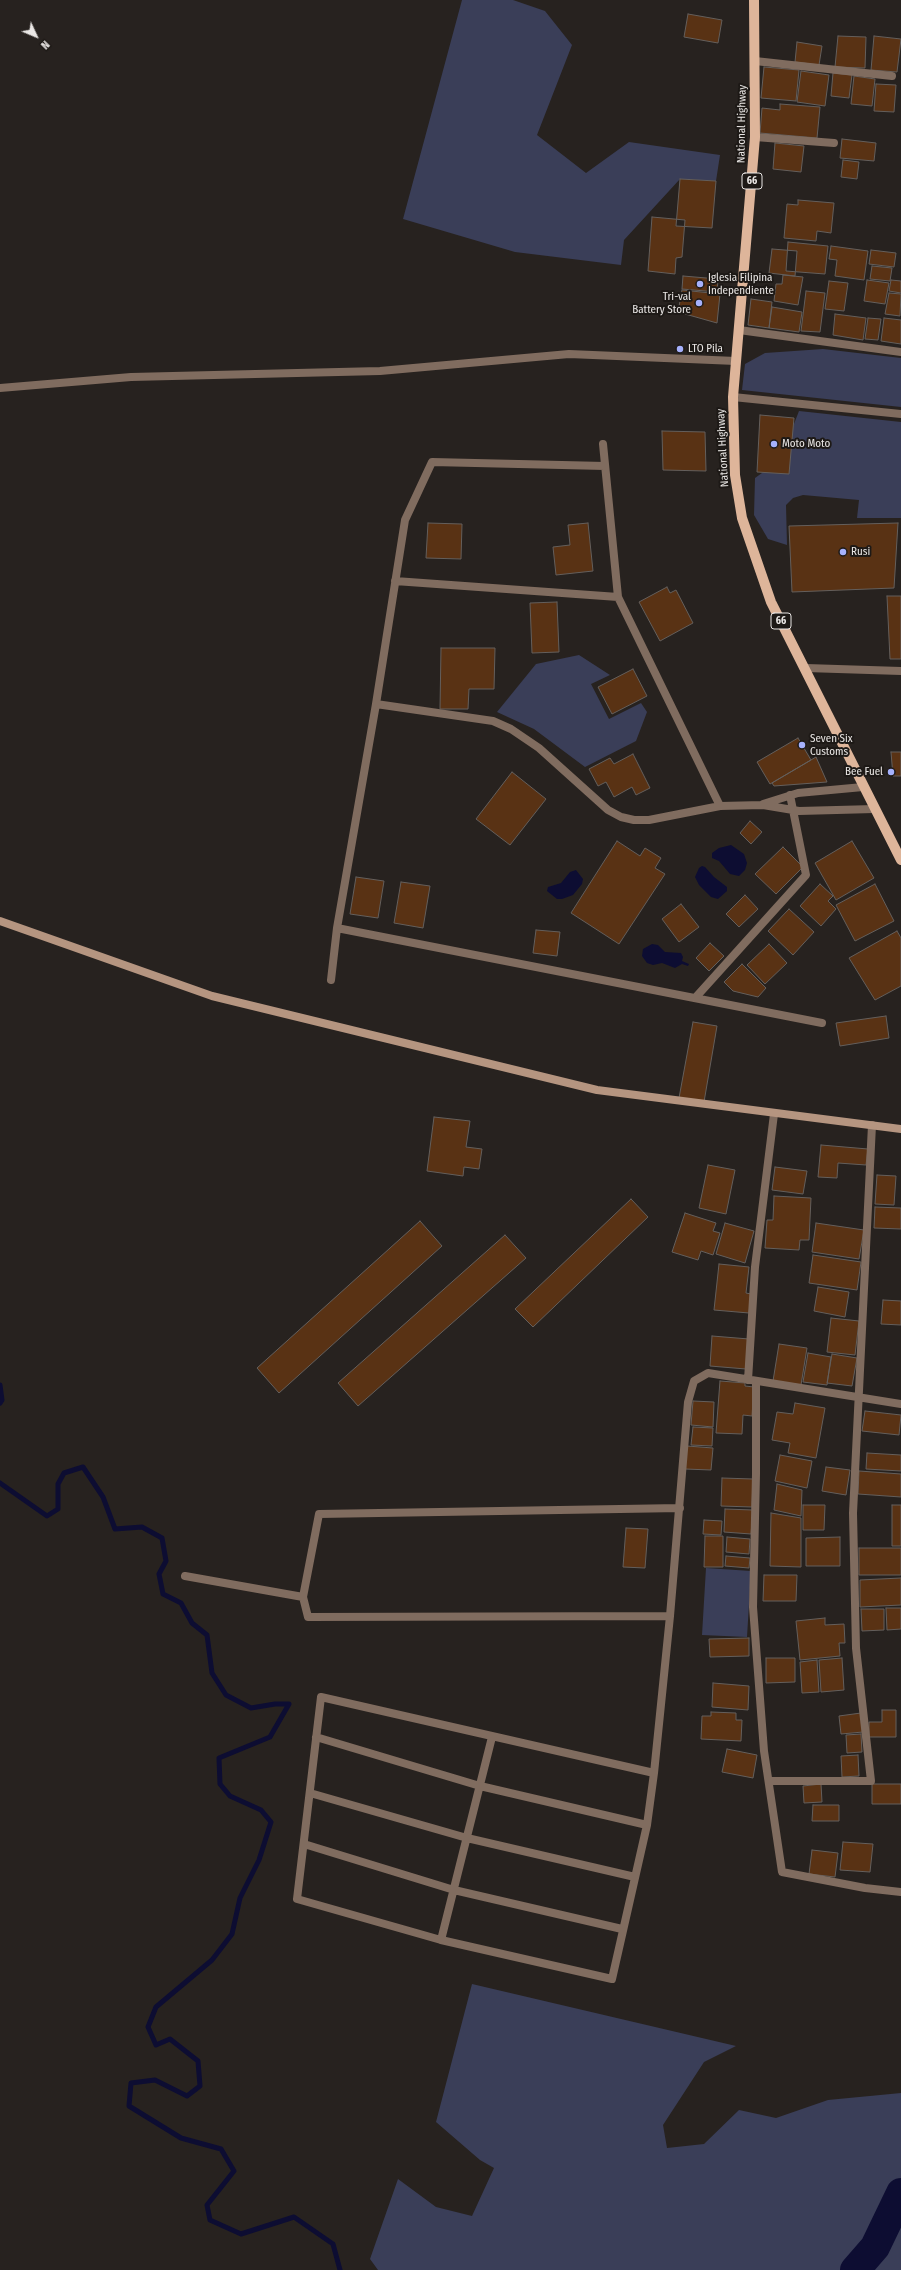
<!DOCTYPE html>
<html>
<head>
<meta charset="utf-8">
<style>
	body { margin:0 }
	#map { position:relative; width:901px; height:2270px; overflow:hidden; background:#27221f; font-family:"Fira Sans Condensed",sans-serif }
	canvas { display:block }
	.north { position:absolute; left:16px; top:16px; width:40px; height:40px; -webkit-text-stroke:3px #1d1916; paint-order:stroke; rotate:134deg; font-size:11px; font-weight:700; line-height:16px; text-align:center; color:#eae7e5 }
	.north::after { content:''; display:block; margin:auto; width:14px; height:18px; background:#eae7e5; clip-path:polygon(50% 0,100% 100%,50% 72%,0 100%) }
</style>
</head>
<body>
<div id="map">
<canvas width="901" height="2270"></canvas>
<div class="north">N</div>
</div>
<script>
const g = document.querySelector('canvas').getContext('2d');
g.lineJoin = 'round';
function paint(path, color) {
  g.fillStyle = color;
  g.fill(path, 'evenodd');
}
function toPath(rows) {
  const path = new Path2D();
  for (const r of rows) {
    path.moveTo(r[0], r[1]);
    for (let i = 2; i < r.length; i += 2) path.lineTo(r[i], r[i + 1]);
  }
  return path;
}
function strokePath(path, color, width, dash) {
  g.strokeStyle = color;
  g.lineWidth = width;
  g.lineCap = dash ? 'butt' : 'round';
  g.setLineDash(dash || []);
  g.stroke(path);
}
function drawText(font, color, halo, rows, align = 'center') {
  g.font = font + ' "Fira Sans Condensed",sans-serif';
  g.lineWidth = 4;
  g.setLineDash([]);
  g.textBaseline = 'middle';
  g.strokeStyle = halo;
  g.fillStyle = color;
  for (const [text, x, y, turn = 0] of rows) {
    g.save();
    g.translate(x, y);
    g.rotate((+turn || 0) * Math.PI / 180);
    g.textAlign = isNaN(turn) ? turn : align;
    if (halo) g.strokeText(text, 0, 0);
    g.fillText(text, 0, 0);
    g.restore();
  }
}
paint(toPath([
	[462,0,513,0,545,11,572,45,537,135,586,173,629,142,720,155,716,181,680,179,624,240,621,265,515,252,403,219],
	[823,349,901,358,901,407,742,390,745,364,765,353],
	[799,411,901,422,901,518,857,518,859,500,803,495,793,498,786,505,787,545,768,539,754,515,755,478,780,460],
	[579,655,610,675,591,684,609,719,641,703,647,712,636,741,585,767,534,729,497,712,536,664],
	[706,1568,751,1571,747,1637,702,1635],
	[472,1984,736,2046,704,2062,663,2125,667,2148,704,2144,739,2110,776,2118,828,2100,901,2093,901,2270,378,2270,370,2259,398,2179,436,2207,472,2216,494,2168,480,2160,436,2122]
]), '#3a3e58');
paint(toPath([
	[731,845,744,854,747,863,745,870,739,876,730,874,719,861,712,858,712,853,719,848],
	[702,866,705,867,714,877,727,887,727,891,718,899,711,897,699,885,695,877,699,868],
	[576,870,583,879,582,884,573,895,562,899,557,899,547,891,548,887,561,883,570,872],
	[652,944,658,945,665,952,681,953,683,957,682,961,689,964,688,966,682,964,675,968,662,963,653,965,647,963,642,956,643,949]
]), '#0d0d32');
strokePath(toPath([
	[0,1385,2,1400,0,1403],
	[0,1483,47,1516,58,1509,58,1484,64,1473,83,1467,103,1497,115,1529,142,1527,162,1538,166,1561,159,1574,163,1594,181,1603,192,1623,207,1635,212,1673,226,1695,251,1708,275,1704,289,1704,270,1737,219,1758,220,1784,230,1796,261,1810,271,1822,259,1860,240,1898,232,1934,212,1960,156,2007,148,2027,156,2045,170,2039,198,2061,200,2086,187,2096,155,2080,131,2083,129,2106,181,2138,221,2149,234,2171,207,2205,210,2220,241,2234,294,2217,333,2244,340,2270]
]), '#0d0d32', 5);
strokePath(toPath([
	[855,2270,875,2247,901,2193]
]), '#0d0d32', 30);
const building = toPath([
	[688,14,722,20,718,43,684,37,688,14],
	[838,36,866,37,865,68,835,67,838,36],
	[874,36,901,39,897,72,871,70,874,36],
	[797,42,822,46,819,65,795,62,797,42],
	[764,67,799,70,796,101,761,98,764,67],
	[801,71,829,75,825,106,797,102,801,71],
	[833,73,852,75,849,98,831,96,833,73],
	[854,76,875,79,872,106,851,104,854,76],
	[876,84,896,85,894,112,874,111,876,84],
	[780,104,820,107,817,138,760,133,762,108,780,110,780,104],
	[842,139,876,143,874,161,840,158,842,139],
	[775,143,804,146,801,172,773,169,775,143],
	[843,160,859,162,857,179,841,177,843,160],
	[680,179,716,181,712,228,676,226,680,179],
	[798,200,834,203,831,233,817,231,816,241,784,238,787,204,798,205,798,200],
	[652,217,685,220,682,257,676,258,675,274,648,271,652,217],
	[788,242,828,246,825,274,786,271,788,242],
	[831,246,868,251,864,280,835,276,837,260,829,259,831,246],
	[772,249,797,251,795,276,769,273,772,249],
	[871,250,896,253,894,267,869,264,871,250],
	[872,266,892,268,890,281,870,279,872,266],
	[783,275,803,277,798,305,774,301,776,284,782,284,783,275],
	[683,276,718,279,717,292,682,289,683,276],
	[867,280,889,283,885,304,864,301,867,280],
	[891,280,901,281,901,293,889,291,891,280],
	[829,281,848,283,844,311,825,309,829,281],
	[682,290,720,294,717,323,678,312,682,290],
	[806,291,825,293,820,332,801,331,806,291],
	[889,293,901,294,900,316,885,314,889,293],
	[751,299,772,302,769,328,748,325,751,299],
	[772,307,802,312,799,332,769,328,772,307],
	[835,314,866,318,863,340,833,335,835,314],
	[868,318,881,319,878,340,865,339,868,318],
	[884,318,901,320,901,344,881,341,884,318],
	[760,415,794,418,789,474,757,472,760,415],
	[662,431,705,432,706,471,663,470,662,431],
	[428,523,462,524,461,559,426,558,428,523],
	[588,523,593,571,556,575,553,547,570,545,568,525,588,523],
	[898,523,894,588,792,592,789,526,898,523],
	[667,587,670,593,676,590,693,623,660,641,639,602,667,587],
	[887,596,901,596,901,659,890,659,887,596],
	[557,602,559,652,532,653,530,603,557,602],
	[441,648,495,648,494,689,469,689,468,709,440,709,441,648],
	[633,669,647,696,612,714,598,687,633,669],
	[798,738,811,760,770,784,757,762,798,738],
	[891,752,901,752,901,776,893,776,891,752],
	[633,754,650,788,636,795,632,787,614,797,606,782,598,786,589,769,610,758,614,764,633,754],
	[816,757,827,782,774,786,772,783,816,757],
	[512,772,546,799,510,845,476,819,512,772],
	[750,821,762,832,751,844,740,833,750,821],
	[617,841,640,856,645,848,661,858,655,868,665,874,619,944,571,913,617,841],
	[852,841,874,878,836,900,815,863,852,841],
	[783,847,803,867,776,894,755,874,783,847],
	[356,877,384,881,378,918,350,914,356,877],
	[401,882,430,886,423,928,394,923,401,882],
	[820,884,833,896,828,901,836,909,821,926,800,906,820,884],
	[875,884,894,921,855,941,836,905,875,884],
	[745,895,758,909,739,927,726,914,745,895],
	[681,904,699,927,679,942,662,919,681,904],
	[789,909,814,932,793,955,768,931,789,909],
	[536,930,560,932,557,956,533,953,536,930],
	[897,931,901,938,901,986,875,1000,849,958,897,931],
	[710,943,724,956,709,971,696,958,710,943],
	[769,944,787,963,765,984,747,965,769,944],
	[742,964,766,988,758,997,733,991,724,982,742,964],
	[886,1016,889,1038,840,1046,836,1023,886,1016],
	[693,1022,717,1026,704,1102,679,1098,693,1022],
	[434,1117,470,1121,466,1147,482,1149,479,1169,464,1167,463,1176,427,1171,434,1117],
	[821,1145,868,1149,866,1165,838,1163,837,1178,818,1177,821,1145],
	[708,1165,735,1170,726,1214,699,1208,708,1165],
	[775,1167,807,1171,803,1194,772,1190,775,1167],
	[877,1175,896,1176,894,1205,875,1204,877,1175],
	[774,1196,811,1198,809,1240,800,1240,799,1250,765,1248,767,1220,773,1220,774,1196],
	[631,1199,648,1217,533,1327,515,1309,631,1199],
	[875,1207,901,1208,901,1229,874,1228,875,1207],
	[685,1213,716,1223,713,1231,720,1233,713,1255,701,1251,698,1260,672,1252,685,1213],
	[420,1221,442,1246,279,1393,257,1368,420,1221],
	[725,1223,754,1231,745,1263,716,1254,725,1223],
	[816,1223,864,1230,859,1259,812,1252,816,1223],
	[505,1235,526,1258,358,1406,338,1383,505,1235],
	[813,1255,861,1262,857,1290,809,1283,813,1255],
	[719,1264,749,1267,746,1293,751,1294,749,1313,714,1310,719,1264],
	[818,1287,849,1292,845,1317,814,1311,818,1287],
	[883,1300,901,1301,901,1325,881,1324,883,1300],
	[831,1318,859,1321,855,1355,827,1352,831,1318],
	[712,1336,749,1339,746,1369,710,1366,712,1336],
	[779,1344,807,1348,801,1385,773,1381,779,1344],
	[808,1353,831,1357,827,1385,803,1382,808,1353],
	[832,1354,857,1358,852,1386,827,1383,832,1354],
	[720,1381,745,1383,745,1386,754,1387,752,1416,743,1415,742,1434,716,1433,720,1381],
	[693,1401,714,1402,713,1427,691,1425,693,1401],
	[795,1403,825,1408,816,1458,788,1453,790,1443,772,1440,777,1412,793,1414,795,1403],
	[865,1411,901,1415,899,1435,862,1431,865,1411],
	[693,1427,713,1428,712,1446,691,1445,693,1427],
	[687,1446,713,1448,711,1470,685,1469,687,1446],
	[867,1453,901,1455,901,1471,866,1469,867,1453],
	[780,1455,812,1461,807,1488,775,1481,780,1455],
	[826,1467,850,1470,846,1495,822,1491,826,1467],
	[859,1471,901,1474,901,1497,858,1494,859,1471],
	[722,1478,753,1479,752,1507,721,1506,722,1478],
	[777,1484,802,1490,801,1516,774,1510,777,1484],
	[803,1505,825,1505,824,1530,803,1530,803,1505],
	[892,1505,901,1505,901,1546,892,1546,892,1505],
	[725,1509,753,1510,751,1534,724,1532,725,1509],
	[771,1513,801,1518,801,1567,770,1566,771,1513],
	[704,1520,722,1521,721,1535,703,1534,704,1520],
	[626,1528,648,1529,645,1568,623,1567,626,1528],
	[705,1536,723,1536,723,1567,704,1567,705,1536],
	[727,1537,750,1539,749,1554,726,1552,727,1537],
	[840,1537,840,1566,806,1566,806,1538,840,1537],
	[859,1548,901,1548,901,1575,859,1575,859,1548],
	[726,1556,750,1558,749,1568,725,1566,726,1556],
	[764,1575,797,1575,796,1601,763,1601,764,1575],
	[901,1578,901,1605,860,1607,860,1580,901,1578],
	[886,1608,901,1608,901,1629,887,1630,886,1608],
	[861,1609,884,1609,884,1630,862,1631,861,1609],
	[825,1618,825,1625,844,1624,845,1643,839,1643,840,1656,800,1660,796,1621,825,1618],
	[749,1638,749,1656,710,1657,709,1639,749,1638],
	[766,1658,795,1658,795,1682,766,1683,766,1658],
	[842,1658,844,1690,821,1692,819,1660,842,1658],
	[817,1660,819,1692,802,1693,800,1662,817,1660],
	[713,1683,749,1686,748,1710,712,1707,713,1683],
	[882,1710,896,1710,896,1737,869,1737,869,1722,882,1722,882,1710],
	[711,1712,736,1713,736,1720,742,1720,741,1741,701,1739,702,1716,711,1716,711,1712],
	[861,1713,863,1732,841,1734,839,1716,861,1713],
	[861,1734,862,1752,847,1753,846,1735,861,1734],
	[727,1749,757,1755,753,1778,722,1772,727,1749],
	[858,1755,859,1776,842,1777,841,1756,858,1755],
	[821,1784,822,1802,804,1803,803,1786,821,1784],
	[872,1784,901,1784,901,1804,872,1804,872,1784],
	[813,1805,839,1805,839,1821,812,1821,813,1805],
	[843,1842,873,1844,870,1872,840,1870,843,1842],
	[812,1850,838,1853,835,1877,809,1874,812,1850]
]);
paint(building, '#593214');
strokePath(building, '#645f5c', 1);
strokePath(toPath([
	[755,137,834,143],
	[733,397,901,414],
	[806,668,901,671]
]), '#806c5f', 8);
strokePath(toPath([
	[755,61,892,76],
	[739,330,901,352],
	[0,388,131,377,380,371,569,354,736,361],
	[603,444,618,597,720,806],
	[395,581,618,597],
	[376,704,493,721,511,729,539,748,608,810,621,817,634,820,649,820,720,806,763,805,799,811,874,809],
	[763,804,798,793,863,787],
	[337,928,822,1023],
	[331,980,337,928,376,704,405,520,432,462,605,466],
	[696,997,806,875,790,795],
	[748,1380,755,1267,774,1114],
	[756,1382,756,1474,753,1607,764,1751,782,1872,865,1888,901,1892],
	[185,1576,303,1597],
	[670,1616,308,1617,303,1597,319,1514,680,1508],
	[316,1737,480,1786,647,1825],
	[654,1773,321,1697,297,1899,441,1940,612,1979,647,1825,654,1773,670,1616,688,1402,694,1381,708,1373,901,1404],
	[769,1781,871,1781,856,1648,853,1513,872,1125],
	[310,1793,467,1838,635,1877],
	[304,1844,454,1890,622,1929],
	[441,1940,492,1737]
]), '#806c5f', 8);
strokePath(toPath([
	[0,921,212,996,597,1090,901,1129]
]), '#b59580', 8);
strokePath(toPath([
	[754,0,755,137,733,397,735,475,742,518,771,602,901,860]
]), '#deb59a', 10);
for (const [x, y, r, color] of [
	[700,284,4,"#a6b1fc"],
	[699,303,4,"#a6b1fc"],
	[680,349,4,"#a6b1fc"],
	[774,444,4,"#a6b1fc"],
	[843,552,4,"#a6b1fc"],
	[802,745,4,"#a6b1fc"],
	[891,772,4,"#a6b1fc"]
]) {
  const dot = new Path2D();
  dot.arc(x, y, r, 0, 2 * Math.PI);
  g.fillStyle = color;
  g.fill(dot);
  strokePath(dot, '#1d1916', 1.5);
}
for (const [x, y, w] of [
	[752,181,20],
	[781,621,20]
]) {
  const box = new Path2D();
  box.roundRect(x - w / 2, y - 8, w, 16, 3);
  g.fillStyle = '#1d1916';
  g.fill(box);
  strokePath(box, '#eae7e5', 1);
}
drawText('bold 10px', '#eae7e5', null, [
	["66",752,181],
	["66",781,621]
]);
drawText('11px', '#eae7e5', '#1d1916', [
	["National Highway",742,124,-89],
	["National Highway",723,448,-93]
]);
drawText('11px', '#eae7e5', '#1d1916', [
	["Iglesia Filipina",708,278],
	["Independiente",708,291],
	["Tri-val",691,297,"right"],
	["Battery Store",691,310,"right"],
	["LTO Pila",688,349],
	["Moto Moto",782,444],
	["Rusi",851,552],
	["Seven Six",810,739],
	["Customs",810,752],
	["Bee Fuel",883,772,"right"]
], 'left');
</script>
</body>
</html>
